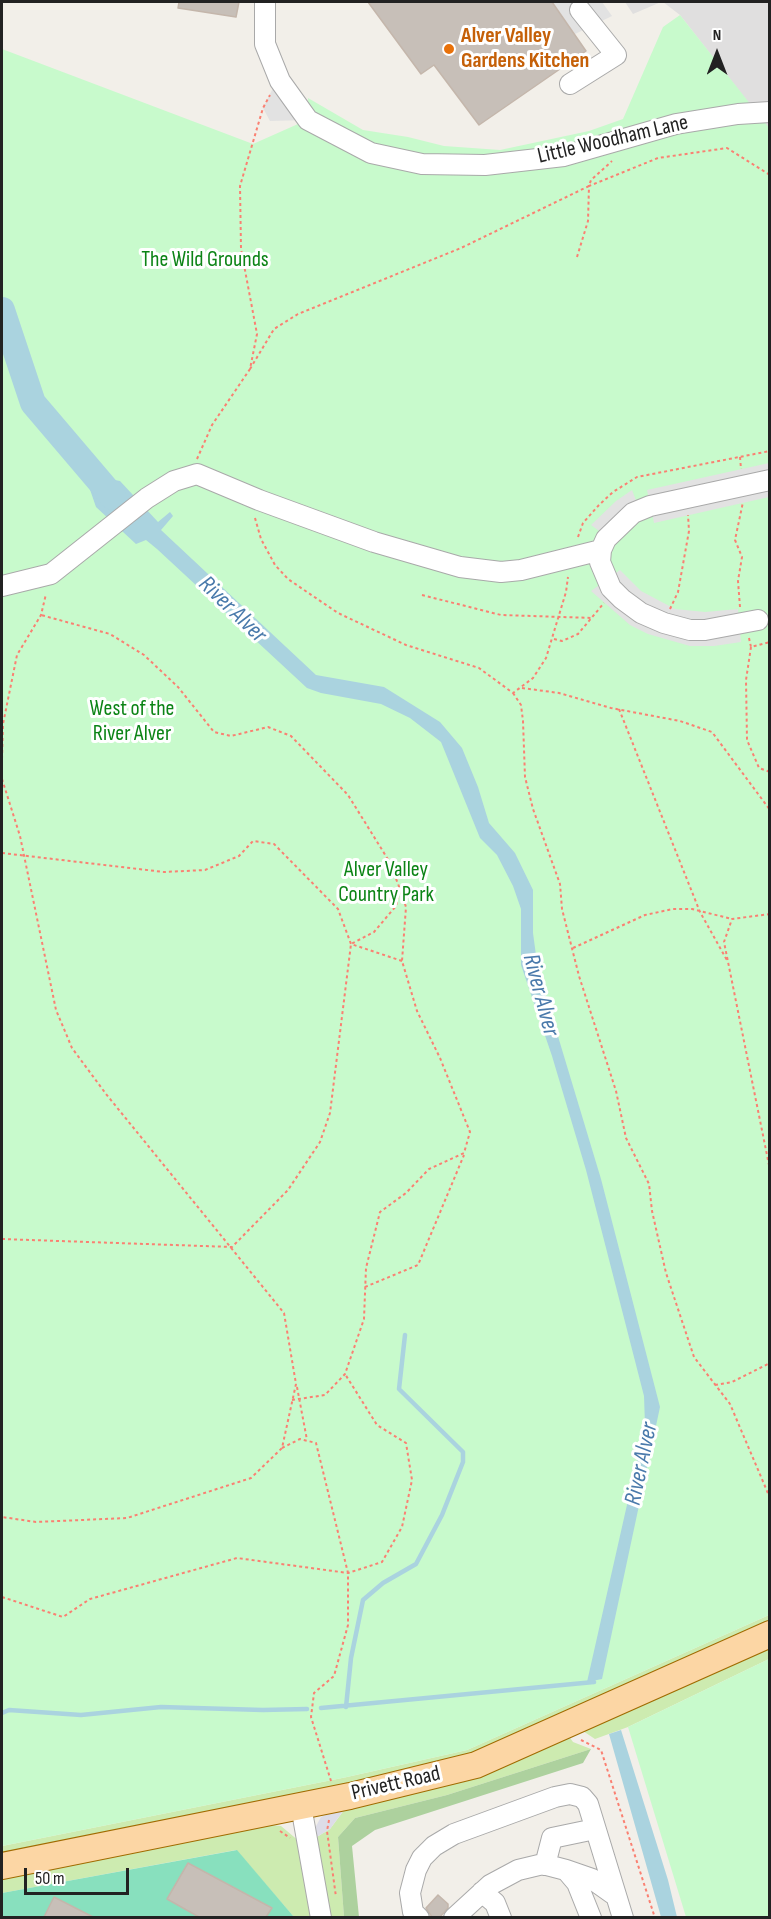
<!DOCTYPE html>
<html>
<head>
<meta charset="utf-8">
<style>
	body { margin:0 }
	#map { position:relative; width:771px; height:1919px; overflow:hidden; background:#f2efe9; font-family:"Sofia Sans Condensed",sans-serif }
	canvas { display:block }
	.frame { position:absolute; inset:0; border:3px solid #222; pointer-events:none }
	.north { position:absolute; left:687px; top:24px; width:60px; height:60px; -webkit-text-stroke:4px #fff; paint-order:stroke; rotate:0deg; font-size:16px; font-weight:700; line-height:24px; text-align:center; color:#222 }
	.north::after { content:''; display:block; margin:auto; width:21px; height:27px; background:#222; clip-path:polygon(50% 0,100% 100%,50% 72%,0 100%) }
	.scale { position:absolute; left:24px; top:1868px; width:105px; height:27px; box-sizing:border-box; border:3px solid #222; border-top:0; padding-left:8px; font-size:18px; line-height:21px; white-space:nowrap; color:#222; -webkit-text-stroke:4px #fff; paint-order:stroke }
</style>
</head>
<body>
<div id="map">
<canvas width="771" height="1919"></canvas>
<div class="frame"></div>
<div class="north">N</div>
<div class="scale">50 m</div>
</div>
<script>
const g = document.querySelector('canvas').getContext('2d');
g.lineJoin = 'round';
function paint(path, color) {
  g.fillStyle = color;
  g.fill(path, 'evenodd');
}
function toPath(rows) {
  const path = new Path2D();
  for (const r of rows) {
    path.moveTo(r[0], r[1]);
    for (let i = 2; i < r.length; i += 2) path.lineTo(r[i], r[i + 1]);
  }
  return path;
}
function strokePath(path, color, width, dash) {
  g.strokeStyle = color;
  g.lineWidth = width;
  g.lineCap = dash ? 'butt' : 'round';
  g.setLineDash(dash || []);
  g.stroke(path);
}
function drawText(font, color, halo, rows, align = 'center') {
  g.font = font + ' "Sofia Sans Condensed",sans-serif';
  g.lineWidth = 6;
  g.setLineDash([]);
  g.textBaseline = 'middle';
  g.strokeStyle = halo;
  g.fillStyle = color;
  for (const [text, x, y, turn = 0] of rows) {
    g.save();
    g.translate(x, y);
    g.rotate((+turn || 0) * Math.PI / 180);
    g.textAlign = isNaN(turn) ? turn : align;
    if (halo) g.strokeText(text, 0, 0);
    g.fillText(text, 0, 0);
    g.restore();
  }
}
paint(toPath([
	[625,2,661,2,633,14],
	[663,2,769,2,769,129,680,15]
]), '#e0dfdf');
paint(toPath([
	[769,1615,769,1624,470,1760,2,1856,2,1846,347,1777,467,1750],
	[769,1644,769,1659,628,1727,595,1739,580,1729],
	[568,1735,573,1742,591,1749,447,1795,355,1818,338,1837,344,1917,329,1917,315,1838,330,1829,347,1806],
	[269,1825,281,1826,300,1842,313,1917,294,1917,236,1850,2,1893,2,1873]
]), '#cdebb0');
paint(toPath([
	[591,1749,583,1763,375,1830,352,1846,359,1917,344,1917,338,1837,355,1818,447,1795]
]), '#add19e');
paint(toPath([
	[680,15,770,129,769,1615,467,1750,347,1777,2,1846,2,49,253,144,307,120,308,98,363,130,408,137,444,146,500,150,589,131,623,119,663,27],
	[769,1659,769,1917,686,1917,628,1727]
]), '#c8facc');
paint(toPath([
	[237,1850,294,1917,2,1918,2,1893]
]), '#88e0be');
paint(toPath([
	[552,2,602,2,612,16,575,34],
	[274,86,308,120,270,121,263,108],
	[769,463,769,497,654,523,647,490],
	[632,490,637,503,602,533,591,525,616,501],
	[620,570,641,591,675,609,705,612,738,609,741,642,714,646,690,646,648,634,630,625,591,591]
]), '#e2e2e2');
paint(toPath([
	[347,1806,330,1829,315,1838,315,1828,321,1817]
]), '#dddde8');
paint(toPath([
	[94,467,110,479,120,481,158,522,170,512,173,516,161,530,316,675,384,687,440,722,462,748,478,787,489,823,515,853,533,890,533,933,538,970,601,1179,660,1407,602,1679,587,1682,645,1425,644,1396,586,1170,552,1056,521,965,521,909,513,886,497,855,480,838,441,742,410,718,381,704,321,693,307,688,157,549,146,540,136,544,96,507,86,478],
	[621,1730,668,1880,677,1917,661,1917,609,1734]
]), '#aad3df');
strokePath(toPath([
	[346,1707,351,1658,363,1600,383,1583,416,1564,442,1515,463,1462,463,1452,399,1389,405,1335],
	[321,1708,594,1682],
	[2,1713,9,1710,81,1715,161,1707,263,1710,307,1709]
]), '#aad3df', 4.5);
strokePath(toPath([
	[2,310,33,403,113,497]
]), '#aad3df', 26);
const building = toPath([
	[179,2,239,2,236,17,178,8,179,2],
	[368,2,552,2,586,51,479,125,434,65,421,74,368,2],
	[188,1863,272,1908,266,1917,199,1917,167,1899,188,1863],
	[438,1895,448,1904,448,1908,440,1917,432,1917,426,1908,438,1895],
	[54,1897,93,1917,44,1917,54,1897]
]);
paint(building, '#c7bfb8');
strokePath(building, '#c4b6ab', 1.5);
const minor = toPath([
	[265,2,265,44,280,81,308,120,371,153,422,164,485,165,564,156,676,124,738,114,770,112],
	[570,84,616,55,580,10],
	[2,586,51,574,147,498,174,481,197,474,259,500,374,542,460,567,501,572,521,570,601,550],
	[758,620,705,630,690,630,664,623,641,613,622,599,611,588,600,562,601,550,606,539,633,513,650,506,770,480],
	[301,1806,321,1918],
	[545,1865,552,1838,595,1829],
	[566,1870,592,1879,616,1896],
	[482,1892,495,1903,501,1918],
	[419,1918,413,1912,410,1893,416,1870,422,1858,434,1846,454,1834,555,1797,570,1794,582,1797,588,1804,623,1918],
	[454,1918,490,1885,518,1870,543,1864,566,1870,577,1883,591,1918]
]);
const major = toPath([
	[2,1866,350,1796,476,1765,770,1634]
]);
strokePath(minor, '#a9a9a9', 22);
strokePath(major, '#a06b00', 28);
strokePath(toPath([
	[577,257,588,221,589,186,658,158,727,148,770,175],
	[250,369,274,329,298,314,461,248,589,186,591,180,612,161],
	[740,457,741,469],
	[197,459,212,425,250,369,257,334,241,249,240,186,263,108,270,95],
	[255,518,261,539,275,565,288,579,307,592,338,613,406,645,479,668,513,693,533,678,546,658,566,592,568,577],
	[578,537,583,523,599,505,613,492,637,477,770,451],
	[422,595,501,615,593,618],
	[740,607,738,581,742,557,735,540,743,502],
	[670,609,678,592,689,531,688,515],
	[749,638,751,647,770,642],
	[554,639,562,641,578,634,604,603],
	[751,647,746,680,747,740,759,768,770,772],
	[522,688,559,693,611,708,680,721,712,732,770,810],
	[513,693,521,705,523,721,525,777,533,809,560,884,562,909,579,976,616,1091,626,1138,649,1184,652,1211,666,1273,694,1357,730,1404,770,1498],
	[619,709,700,912,728,962],
	[2,759,3,724,17,655,41,615,46,594],
	[2,779,20,836,56,1010,72,1048,106,1094,284,1313,296,1384,282,1448,251,1478,127,1518,36,1522,2,1517],
	[2,853,164,872,205,870,239,856,253,841,274,844,338,909,351,944,402,961],
	[770,914,732,919,724,942,770,1170],
	[573,948,645,915,673,909,692,909,732,919],
	[2,1239,232,1247,288,1190,320,1142,330,1113,351,944,374,932,396,906,400,889,389,861,348,795,291,736,268,727,231,736,214,732,178,687,144,655,110,634,41,615],
	[365,1287,418,1265,464,1155],
	[715,1385,732,1382,770,1363],
	[297,1387,307,1440],
	[292,1400,325,1395,345,1374,364,1319,366,1268,380,1212,406,1193,429,1169,464,1153,470,1132,440,1058,417,1011,402,961,406,907,401,892],
	[282,1448,300,1439,316,1443,348,1573,348,1625,334,1676,314,1693,311,1717,331,1781],
	[2,1597,63,1617,90,1599,237,1558,348,1573,382,1562,402,1527,412,1480,406,1443,377,1425,345,1374],
	[581,1740,601,1750,655,1918],
	[329,1820,327,1831,336,1897],
	[280,1831,290,1838]
]), '#fa8072', 2, [3, 3]);
strokePath(minor, '#fff', 20);
strokePath(major, '#fcd6a4', 26);
for (const [x, y, r, color] of [
	[449,49,6,"#e8710a"]
]) {
  const dot = new Path2D();
  dot.arc(x, y, r, 0, 2 * Math.PI);
  g.fillStyle = color;
  g.fill(dot);
  strokePath(dot, '#fff', 2);
}
drawText('bold 22px', '#c56008', '#fff', [
	["Alver Valley",461,36],
	["Gardens Kitchen",461,61]
], 'left');
drawText('22px', '#222', '#fff', [
	["Little Woodham Lane",613,140,-13],
	["Privett Road",396,1784,-13]
]);
drawText('22px', '#0c8416', '#fff', [
	["The Wild Grounds",205,260],
	["West of the",132,709],
	["River Alver",132,734],
	["Alver Valley",386,870],
	["Country Park",386,895]
]);
drawText('italic 24px', '#4a7aab', '#fff', [
	["River Alver",232,610,44],
	["River Alver",540,995,75],
	["River Alver",642,1464,-78]
]);
</script>
</body>
</html>
